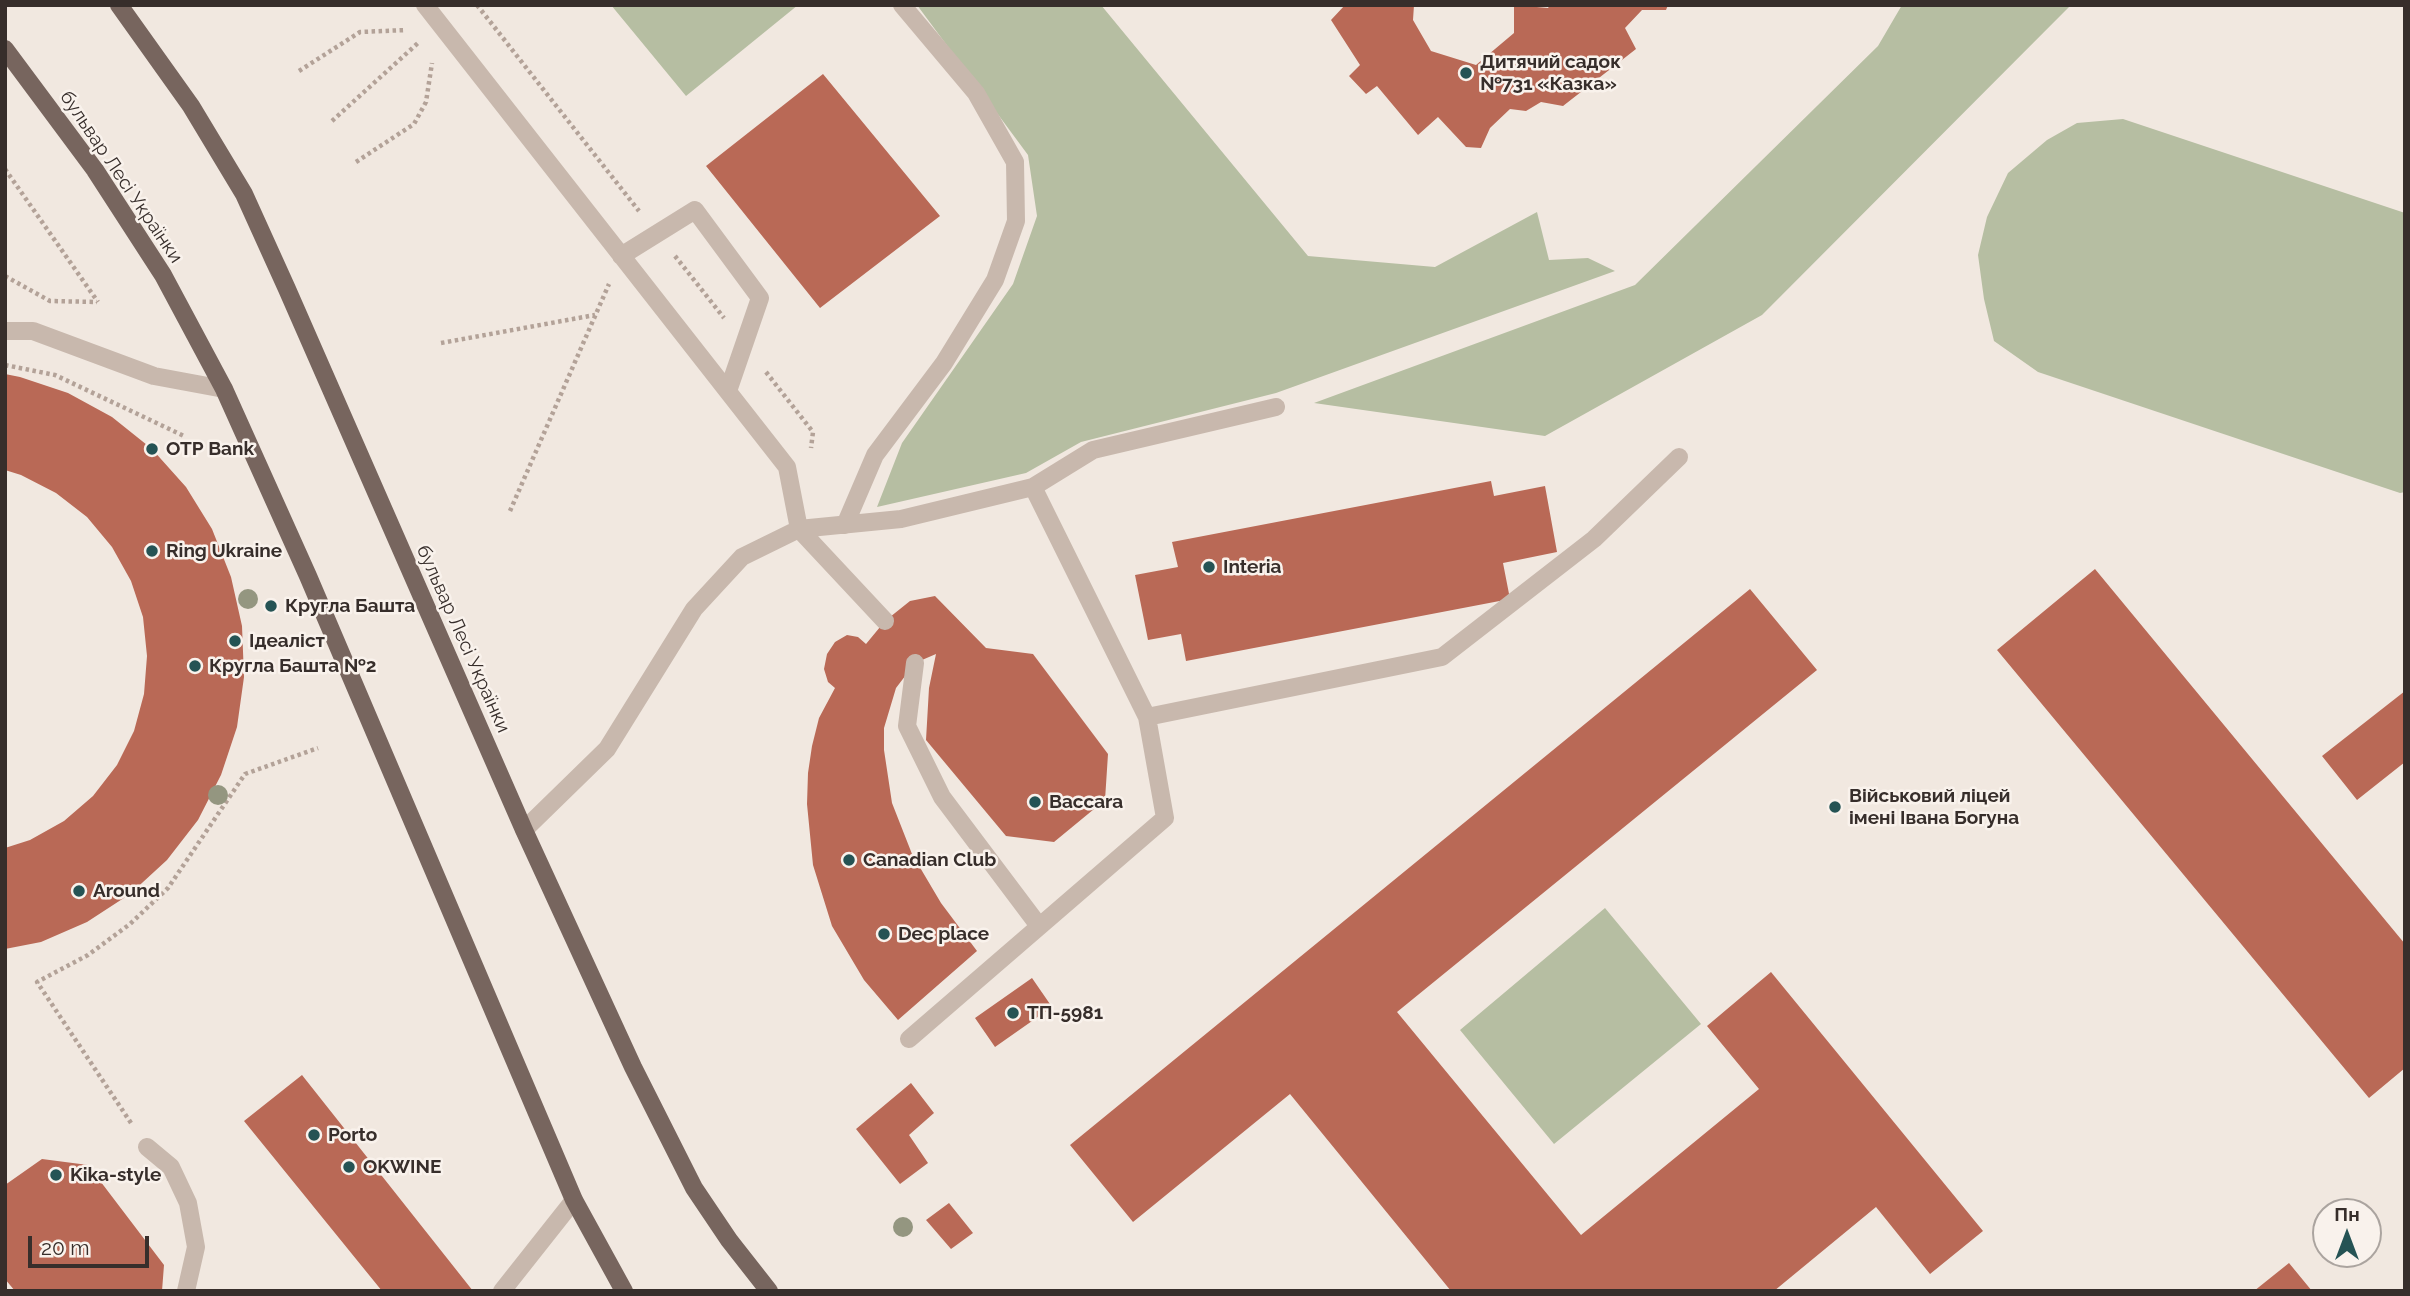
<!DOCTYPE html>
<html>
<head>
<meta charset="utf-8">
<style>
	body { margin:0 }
	#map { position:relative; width:2410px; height:1296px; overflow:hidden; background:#f1e8e0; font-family:Raleway,sans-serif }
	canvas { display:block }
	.frame { position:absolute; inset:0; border:7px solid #372e2b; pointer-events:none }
	.north { position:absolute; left:2312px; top:1198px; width:70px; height:70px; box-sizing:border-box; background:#f9f2ec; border:2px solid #aba49f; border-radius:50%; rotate:0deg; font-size:19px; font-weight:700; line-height:28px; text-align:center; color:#372e2b }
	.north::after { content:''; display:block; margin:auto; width:24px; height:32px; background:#255354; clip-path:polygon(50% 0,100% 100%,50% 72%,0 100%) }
	.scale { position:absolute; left:28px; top:1236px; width:121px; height:32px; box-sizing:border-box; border:4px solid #372e2b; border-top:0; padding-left:9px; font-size:21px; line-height:24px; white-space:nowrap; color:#372e2b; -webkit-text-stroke:5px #f9f2ec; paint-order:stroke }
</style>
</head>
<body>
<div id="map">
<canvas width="2410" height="1296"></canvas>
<div class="frame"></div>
<div class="north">Пн</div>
<div class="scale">20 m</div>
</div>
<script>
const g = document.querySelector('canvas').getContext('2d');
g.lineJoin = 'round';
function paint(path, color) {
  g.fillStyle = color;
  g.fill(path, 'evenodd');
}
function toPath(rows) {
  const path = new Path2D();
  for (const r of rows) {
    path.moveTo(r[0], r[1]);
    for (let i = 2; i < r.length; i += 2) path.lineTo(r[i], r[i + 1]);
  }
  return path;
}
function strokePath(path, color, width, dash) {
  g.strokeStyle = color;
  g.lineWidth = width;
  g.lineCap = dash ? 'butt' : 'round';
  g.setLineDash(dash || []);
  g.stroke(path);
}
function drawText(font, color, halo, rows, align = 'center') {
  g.font = font + ' Raleway,sans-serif';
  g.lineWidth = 5;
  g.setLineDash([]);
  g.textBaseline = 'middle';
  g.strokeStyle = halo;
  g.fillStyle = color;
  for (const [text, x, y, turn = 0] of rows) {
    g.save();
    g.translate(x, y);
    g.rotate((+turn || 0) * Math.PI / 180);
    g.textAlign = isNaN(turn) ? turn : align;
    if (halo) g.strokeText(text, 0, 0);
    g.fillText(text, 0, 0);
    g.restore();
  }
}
paint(toPath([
	[611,5,798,5,686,96],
	[917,5,1101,5,1308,256,1435,267,1537,212,1549,260,1588,258,1615,271,1276,393,1081,442,1026,473,877,507,902,443,1013,284,1037,216,1028,155],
	[1902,5,2071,5,1762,315,1545,436,1314,403,1635,285,1878,46],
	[2123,119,2405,213,2405,492,2400,493,2038,372,1994,341,1984,299,1978,255,1987,217,2008,173,2047,140,2077,123],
	[1605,908,1701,1024,1554,1144,1460,1030]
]), '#b6bea2');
paint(toPath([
	[1345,5,1414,5,1413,20,1431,51,1476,65,1514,33,1514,5,1548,8,1550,5,1668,5,1666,10,1642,10,1625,28,1636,49,1563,106,1541,102,1526,111,1510,109,1490,128,1481,148,1466,147,1438,117,1418,135,1377,86,1366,94,1349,76,1360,65,1331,20],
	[823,74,940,216,820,308,706,166],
	[5,374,20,377,68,393,112,417,152,449,186,487,212,529,231,577,242,626,244,677,237,727,221,775,198,820,167,860,130,894,87,922,41,942,5,949,5,848,30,840,64,821,93,796,117,765,134,731,144,694,147,656,143,617,131,581,112,547,87,517,56,493,21,475,5,470],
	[1491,481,1494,496,1545,486,1557,552,1503,563,1510,599,1186,661,1181,634,1148,640,1135,575,1178,567,1172,542],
	[2095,569,2405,944,2405,1068,2369,1098,1997,650],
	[1750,589,1817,670,1397,1012,1581,1235,1759,1089,1707,1026,1771,972,1983,1231,1930,1274,1876,1207,1774,1291,1451,1291,1290,1094,1133,1222,1070,1145],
	[935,596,986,648,1033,654,1108,754,1105,800,1054,842,1006,836,926,740,929,688,936,654,915,663,896,688,884,728,884,750,892,803,912,854,941,903,977,951,898,1020,864,980,832,926,813,865,807,804,808,773,812,746,819,718,835,688,828,682,824,669,827,654,835,642,847,635,858,637,866,644,885,621,910,601],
	[2405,691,2405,762,2357,800,2322,756],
	[1032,978,1052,1007,995,1047,975,1018],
	[302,1075,473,1291,382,1291,244,1121],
	[911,1083,934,1113,909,1135,928,1163,900,1184,856,1129],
	[42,1159,88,1165,164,1265,162,1291,15,1291,5,1279,5,1185],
	[949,1203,973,1233,951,1249,926,1220],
	[2289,1263,2312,1291,2254,1291]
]), '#b96956');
strokePath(toPath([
	[477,5,639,211],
	[299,71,360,32,406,30],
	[332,121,418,43],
	[356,162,414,124,426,102,432,63],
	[5,169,98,302],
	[675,256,724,318],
	[5,276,50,301,97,302],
	[441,343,595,315],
	[5,365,55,375,186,437],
	[766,372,813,432,811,448],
	[510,511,609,284],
	[131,1123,37,982,88,955,130,924,168,888,245,774,318,748]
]), '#b3a298', 4.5, [3.5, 3.5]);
strokePath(toPath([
	[425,5,787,467,799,529,885,621],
	[621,256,695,210,760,298,728,391],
	[5,331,33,331,154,376,224,389],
	[1033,487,1147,717,1442,657,1594,539,1679,457],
	[845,525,875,455,944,363,995,280,1016,221,1015,162,976,93,902,5],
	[915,663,907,726,942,797,1039,926],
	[524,830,607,749,694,609,742,557,799,529,901,519,1033,487,1093,450,1276,407],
	[909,1039,1165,818,1147,717],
	[147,1147,171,1167,188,1203,196,1247,186,1291],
	[502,1291,574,1200]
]), '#c8b8ad', 18);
strokePath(toPath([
	[119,5,191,106,244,194,287,289,524,830,633,1067,694,1188,729,1240,769,1291],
	[5,49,95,170,163,275,224,389,308,576,574,1200,624,1291]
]), '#77655e', 18);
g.fillStyle = '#949680';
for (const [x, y] of [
	[248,599],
	[218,795],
	[903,1227]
]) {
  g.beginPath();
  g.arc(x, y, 10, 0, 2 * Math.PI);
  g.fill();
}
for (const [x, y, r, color] of [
	[1466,73,7,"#255354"],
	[152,449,7,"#255354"],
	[152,551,7,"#255354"],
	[1209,567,7,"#255354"],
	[271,606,7,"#255354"],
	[235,641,7,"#255354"],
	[195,666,7,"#255354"],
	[1035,802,7,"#255354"],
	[1835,807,7,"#255354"],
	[849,860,7,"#255354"],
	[79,891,7,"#255354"],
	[884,934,7,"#255354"],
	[1013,1013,7,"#255354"],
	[314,1135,7,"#255354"],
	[349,1167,7,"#255354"],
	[56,1175,7,"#255354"]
]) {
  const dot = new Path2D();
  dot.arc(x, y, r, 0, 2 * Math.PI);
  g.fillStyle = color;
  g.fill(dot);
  strokePath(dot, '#f9f2ec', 2.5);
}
drawText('bold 19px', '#372e2b', '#f9f2ec', [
	["Дитячий садок",1480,62],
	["№731 «Казка»",1480,84],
	["OTP Bank",166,449],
	["Ring Ukraine",166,551],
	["Interia",1223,567],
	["Кругла Башта",285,606],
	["Ідеаліст",249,641],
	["Кругла Башта №2",209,666],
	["Військовий ліцей",1849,796],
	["імені Івана Богуна",1849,818],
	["Baccara",1049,802],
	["Canadian Club",863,860],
	["Around",93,891],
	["Dec place",898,934],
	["ТП-5981",1027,1013],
	["Porto",328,1135],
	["OKWINE",363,1167],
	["Kika-style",70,1175]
], 'left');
drawText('19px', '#372e2b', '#f9f2ec', [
	["бульвар Лесі Українки",121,177,56],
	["бульвар Лесі Українки",463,639,66]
]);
</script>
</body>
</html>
